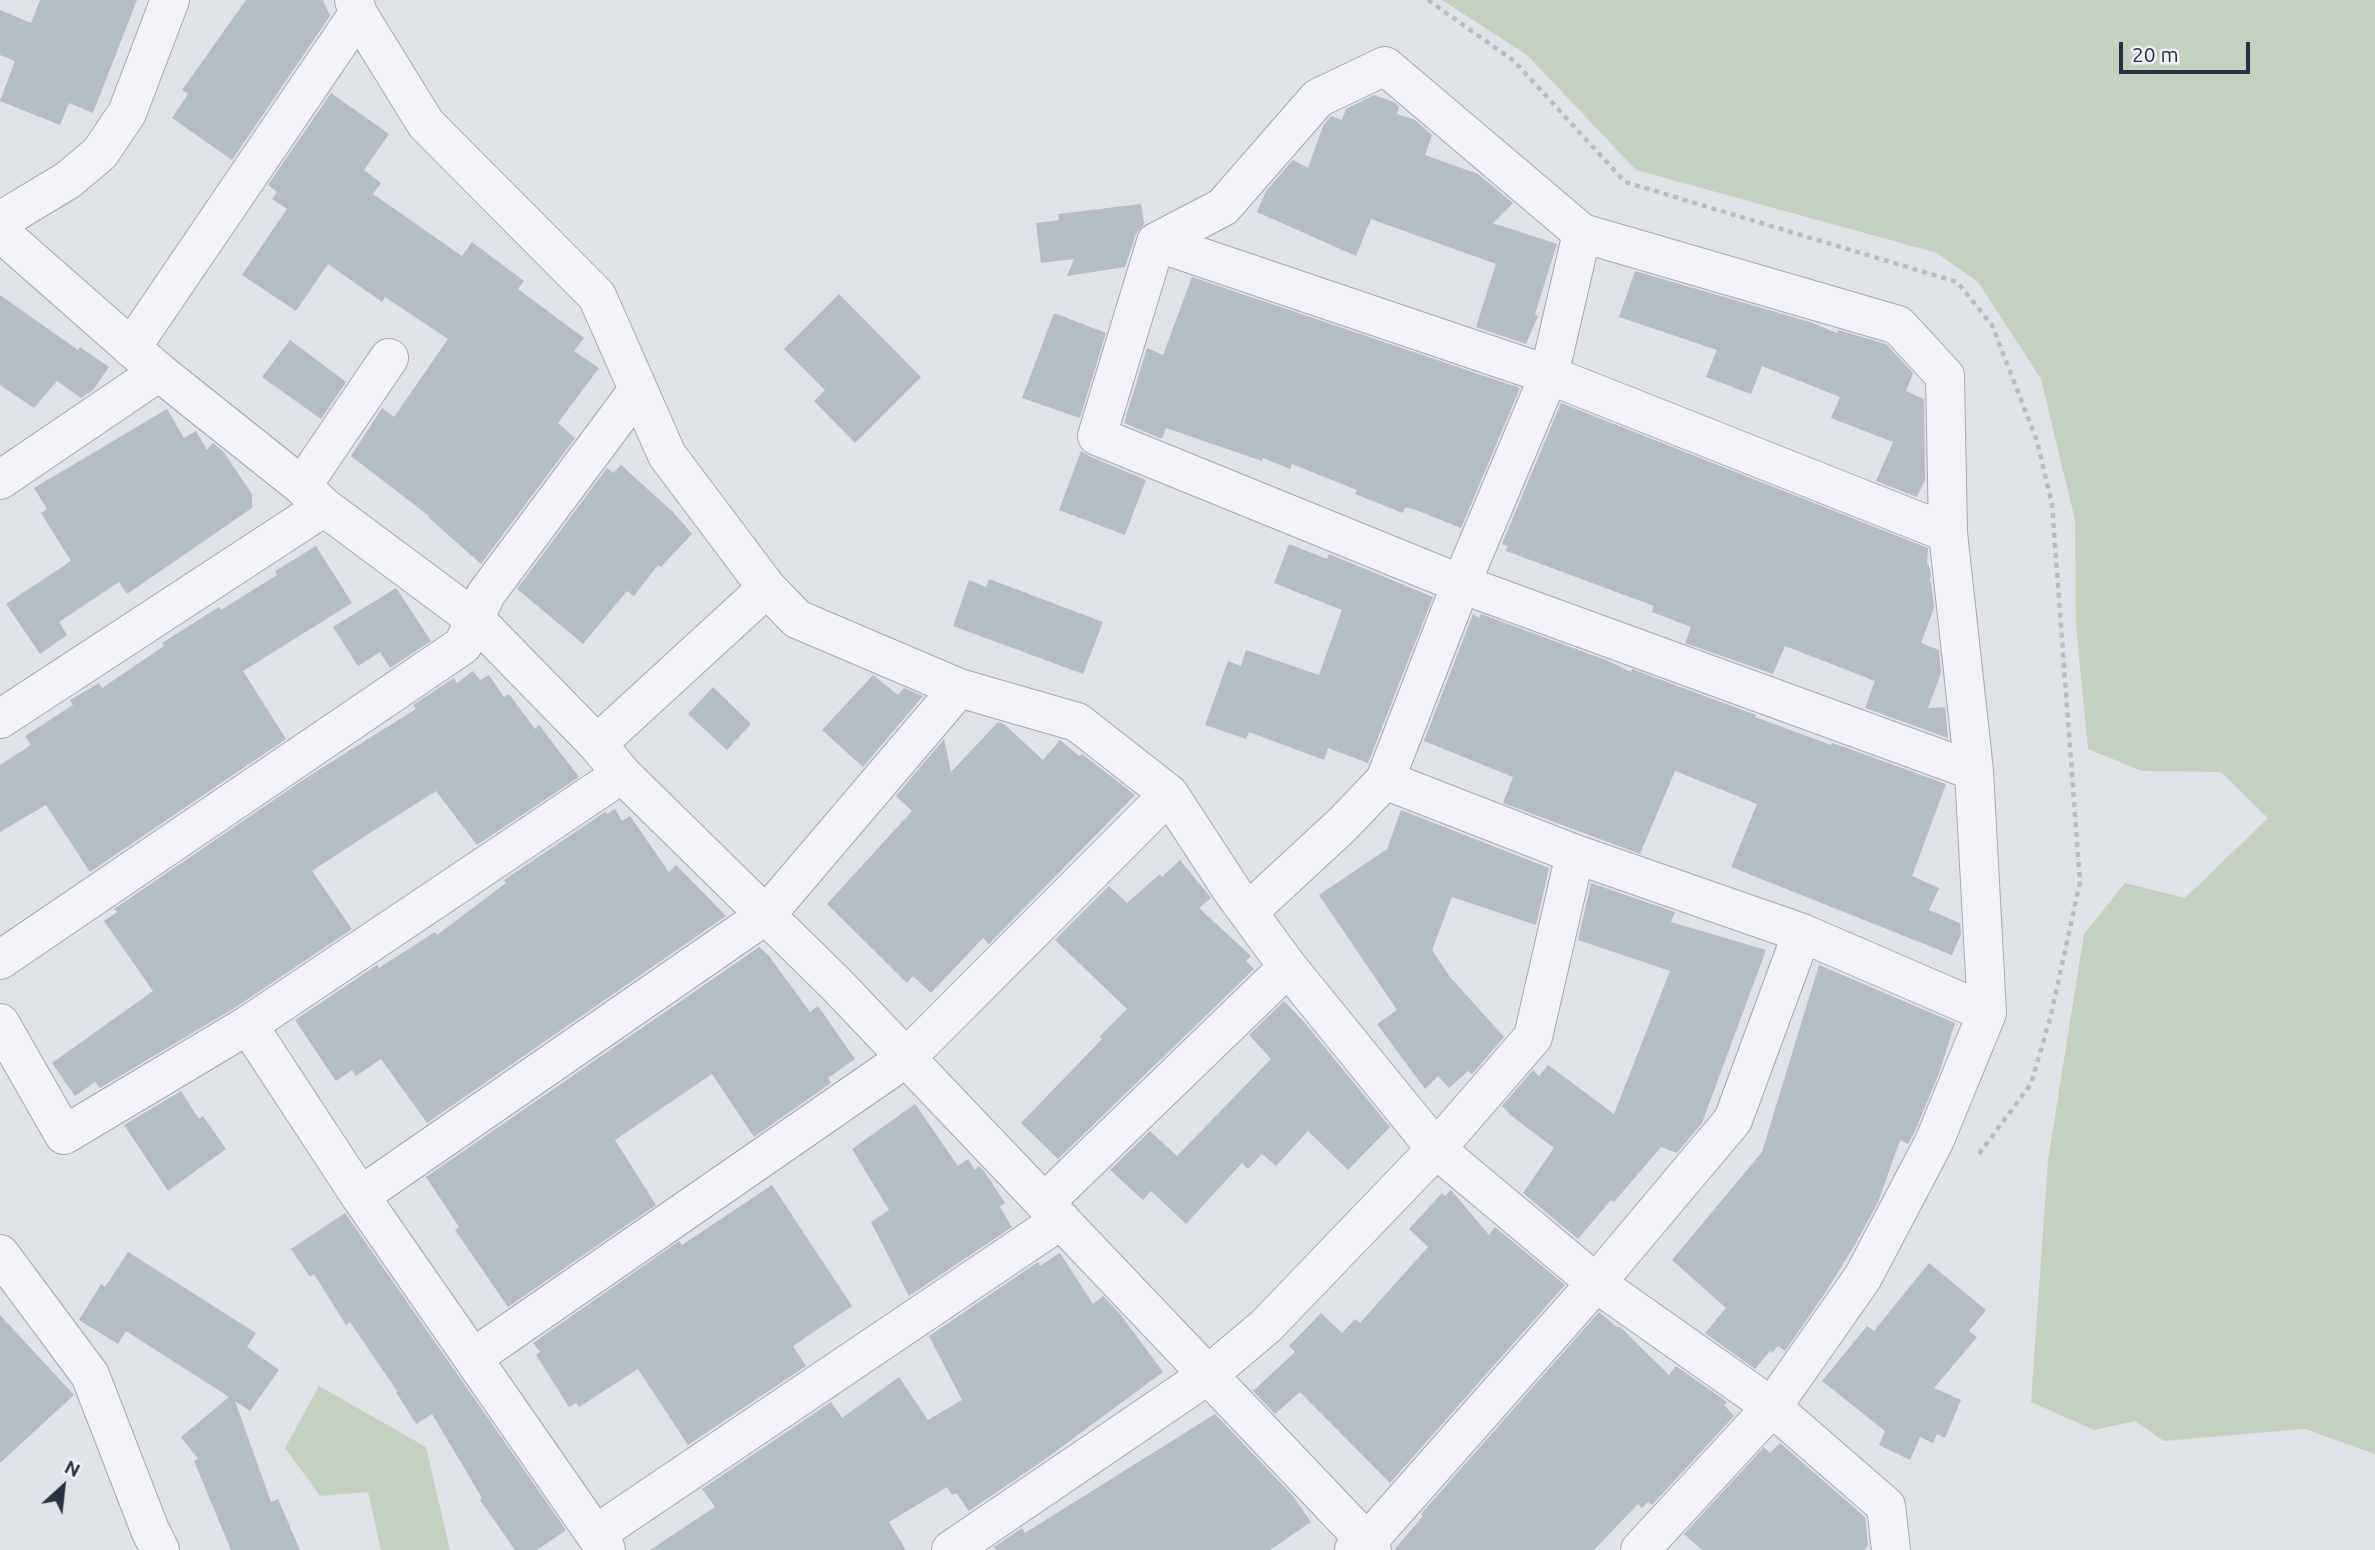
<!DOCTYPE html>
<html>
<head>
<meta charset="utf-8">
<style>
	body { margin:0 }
	#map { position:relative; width:2375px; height:1550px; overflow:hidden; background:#dfe2e7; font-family:Ubuntu,sans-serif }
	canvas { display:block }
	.north { position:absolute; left:28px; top:1452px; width:70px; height:70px; -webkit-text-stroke:5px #eef1f5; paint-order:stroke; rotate:27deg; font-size:19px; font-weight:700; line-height:28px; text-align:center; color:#29313d }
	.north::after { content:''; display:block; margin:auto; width:24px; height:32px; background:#29313d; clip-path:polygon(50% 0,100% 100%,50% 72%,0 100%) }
	.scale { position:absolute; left:2119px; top:42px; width:131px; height:32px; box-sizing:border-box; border:4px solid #29313d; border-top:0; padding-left:9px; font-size:21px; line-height:24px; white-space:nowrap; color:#29313d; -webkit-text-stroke:5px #eef1f5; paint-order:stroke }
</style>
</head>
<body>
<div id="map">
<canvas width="2375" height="1550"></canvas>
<div class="north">N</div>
<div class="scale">20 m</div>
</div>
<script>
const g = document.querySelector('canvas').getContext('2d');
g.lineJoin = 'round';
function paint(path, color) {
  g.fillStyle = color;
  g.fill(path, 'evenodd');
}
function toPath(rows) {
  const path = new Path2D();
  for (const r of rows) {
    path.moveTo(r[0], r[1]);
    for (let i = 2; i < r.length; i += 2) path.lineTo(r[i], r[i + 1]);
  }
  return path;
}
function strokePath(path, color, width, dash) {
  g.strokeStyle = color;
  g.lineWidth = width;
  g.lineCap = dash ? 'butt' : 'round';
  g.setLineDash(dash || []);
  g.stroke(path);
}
paint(toPath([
	[1442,0,2375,0,2375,1454,2305,1429,2164,1441,2135,1421,2094,1430,2031,1402,2048,1160,2084,934,2125,883,2185,898,2268,818,2221,772,2142,771,2088,749,2076,625,2075,520,2041,379,1978,282,1937,253,1636,170,1527,55],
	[319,1386,426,1447,450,1550,381,1550,368,1492,320,1496,285,1448]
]), '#c5d0c1');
paint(toPath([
	[40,0,137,0,93,113,69,103,60,125,0,101,15,61,0,55,0,10,31,23],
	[246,0,323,0,330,16,232,160,172,118,188,94,182,90],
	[331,93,389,134,364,170,381,183,373,194,462,256,472,242,524,281,518,289,584,338,574,351,599,368,558,423,575,438,481,564,428,517,429,516,351,456,382,408,394,417,448,339,385,297,382,302,328,264,296,311,242,275,287,209,272,199,277,192,268,185],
	[1374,95,1394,102,1399,107,1397,114,1415,120,1432,135,1425,155,1478,174,1513,203,1493,223,1557,244,1535,314,1538,316,1526,344,1476,327,1496,264,1371,219,1356,256,1257,212,1266,191,1293,160,1308,168,1323,126,1331,116,1342,120,1346,109],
	[1141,204,1144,224,1136,234,1125,267,1067,276,1074,259,1041,263,1036,223,1059,220,1058,214],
	[1635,271,1810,322,1837,333,1838,330,1886,344,1913,373,1906,391,1924,399,1925,480,1917,497,1876,481,1893,442,1831,418,1840,397,1762,366,1751,394,1706,377,1717,350,1619,317],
	[1192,277,1520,388,1461,528,1416,510,1405,507,1403,513,1355,494,1357,490,1292,464,1290,469,1263,458,1262,461,1166,428,1162,439,1124,423,1147,348,1163,355],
	[839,294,921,377,855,443,814,401,825,390,784,349],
	[0,295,78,350,80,347,109,367,93,390,81,398,57,381,34,408,0,385],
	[1054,313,1106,333,1080,418,1022,398],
	[290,340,346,382,321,419,262,377],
	[1561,403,1928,548,1927,564,1929,565,1931,576,1929,581,1931,582,1934,608,1921,643,1939,650,1941,673,1928,708,1945,707,1948,738,1865,708,1875,681,1785,646,1773,674,1685,643,1691,627,1652,612,1654,606,1506,551,1508,546,1502,544],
	[167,409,184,438,196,431,207,450,213,443,223,451,252,494,252,508,127,594,119,582,59,622,67,635,40,654,6,604,71,561,41,513,47,509,34,488],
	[1081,451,1089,456,1146,480,1125,535,1059,510],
	[621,465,673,512,692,534,661,567,658,565,634,596,627,591,583,644,517,589,607,468,613,473],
	[1289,544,1327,559,1329,554,1433,597,1368,763,1328,748,1324,760,1249,732,1246,739,1205,725,1228,661,1241,666,1246,650,1319,675,1342,610,1274,583],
	[316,546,352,603,243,671,286,739,90,872,46,805,0,832,0,765,31,745,25,736,73,705,70,700,99,683,102,688,164,646,162,643,219,607,221,610,277,575,275,571],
	[989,579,1103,622,1083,674,953,626,969,580,986,587],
	[396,588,431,641,390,668,380,652,358,666,333,627],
	[1473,614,1479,618,1481,614,1606,660,1631,672,1632,669,1756,715,1755,717,1831,745,1832,743,1850,749,1946,784,1912,876,1939,888,1929,910,1960,923,1961,934,1952,955,1731,867,1757,804,1675,771,1640,854,1503,803,1513,777,1424,741],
	[473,671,480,680,489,675,504,697,509,694,535,729,539,725,579,777,477,845,436,791,370,833,312,871,352,929,236,1007,100,1088,95,1082,75,1096,52,1063,153,991,104,921,117,912,114,909,309,776,416,709,413,705,454,678,457,683],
	[873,675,898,695,904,688,923,696,863,767,822,730],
	[713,687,751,724,727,750,688,714],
	[998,722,1004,724,1043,760,1060,740,1079,756,1082,754,1135,795,989,944,983,938,931,993,913,976,907,983,827,904,912,811,896,796,944,739,951,772],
	[615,809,622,821,630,816,669,872,676,865,726,916,427,1123,381,1059,356,1076,352,1070,336,1081,295,1020,377,965,379,968,435,932,437,935,506,883,504,880,605,812,607,814],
	[1401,810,1549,868,1536,925,1452,897,1432,950,1450,977,1504,1037,1472,1074,1468,1071,1449,1088,1438,1076,1425,1089,1377,1024,1397,1010,1319,895,1387,849],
	[1180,860,1211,898,1199,908,1251,956,1246,961,1254,969,1058,1159,1021,1123,1102,1039,1099,1037,1127,1009,1055,940,1109,886,1127,903,1160,874,1162,877],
	[1591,883,1675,912,1671,922,1766,950,1702,1123,1677,1153,1661,1147,1614,1202,1611,1200,1578,1239,1523,1193,1554,1148,1513,1117,1502,1106,1533,1070,1539,1076,1548,1065,1614,1114,1670,971,1578,940],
	[759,947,769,956,810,1012,818,1006,855,1059,828,1078,831,1083,754,1137,712,1074,615,1140,656,1205,508,1307,455,1230,459,1227,426,1177],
	[1819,965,1955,1023,1939,1073,1914,1133,1908,1144,1900,1140,1878,1202,1856,1243,1827,1290,1785,1351,1778,1346,1772,1353,1770,1351,1755,1369,1705,1333,1726,1308,1672,1260,1762,1152],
	[1284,1001,1304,1022,1390,1127,1348,1170,1308,1131,1276,1166,1262,1154,1248,1169,1242,1163,1186,1224,1151,1191,1143,1200,1110,1170,1150,1131,1177,1156,1271,1059,1249,1035],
	[181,1091,199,1119,203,1116,226,1149,168,1191,124,1125],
	[915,1104,958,1166,968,1159,975,1170,979,1166,984,1171,1005,1203,1000,1207,1012,1227,909,1296,871,1222,889,1210,852,1149],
	[772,1185,852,1306,793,1346,806,1366,688,1445,638,1369,579,1407,576,1403,569,1407,536,1355,540,1352,533,1343,679,1241,682,1245],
	[1451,1190,1489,1235,1495,1227,1565,1285,1390,1483,1300,1392,1275,1414,1253,1391,1295,1352,1289,1346,1321,1313,1342,1333,1355,1319,1360,1323,1428,1247,1409,1229,1442,1193,1445,1196],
	[345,1213,566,1530,537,1550,515,1550,480,1500,482,1498,432,1414,416,1424,396,1392,397,1391,350,1322,346,1325,314,1274,310,1277,291,1249],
	[128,1252,256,1333,247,1347,279,1370,250,1411,235,1401,271,1502,278,1499,300,1550,231,1550,194,1461,198,1459,181,1437,229,1397,126,1331,118,1344,79,1320,101,1284,105,1287],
	[1060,1253,1093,1304,1103,1296,1120,1314,1163,1372,1044,1460,969,1511,956,1493,952,1495,947,1487,889,1522,906,1550,650,1550,715,1507,702,1489,831,1402,842,1418,899,1377,928,1420,962,1400,929,1336,1038,1262,1040,1266],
	[1929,1263,1986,1310,1969,1331,1977,1337,1934,1388,1961,1400,1945,1438,1937,1434,1933,1443,1920,1437,1910,1460,1879,1445,1885,1431,1822,1381,1867,1326,1874,1331],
	[1599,1312,1617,1327,1620,1327,1669,1375,1676,1366,1727,1402,1724,1405,1734,1416,1652,1505,1648,1502,1642,1508,1638,1504,1594,1550,1394,1550,1423,1516,1421,1514],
	[0,1315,74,1395,0,1463],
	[1215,1414,1293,1496,1311,1522,1270,1550,996,1550,994,1547,1022,1528,1025,1533],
	[1780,1443,1865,1517,1868,1545,1864,1550,1702,1550,1684,1534,1764,1447,1770,1453]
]), '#b6bcc3');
const minor = toPath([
	[354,0,358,14,426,124,597,296,667,455,767,588,797,619,959,688,1077,722,1169,794,1233,892,1288,967,1436,1149,1596,1283,1772,1407,1886,1506,1891,1550],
	[0,221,68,180,100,153,127,113,170,0],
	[0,232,159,372,302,486,324,507,476,620,597,744,622,774,837,985,1367,1542,1372,1550],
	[1156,242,1549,375,1948,533],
	[131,348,358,14],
	[0,480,159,372],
	[302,486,389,358],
	[0,719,324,507],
	[597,744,767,588],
	[1385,780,1575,854,1802,933,1987,1013],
	[1248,912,1343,824,1385,780,1461,584,1549,375,1582,233],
	[0,960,463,645,486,594,638,390],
	[0,1023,64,1135,248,1025,622,774],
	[248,1025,360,1196,606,1550],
	[360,1196,766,915,959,688],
	[1044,1203,1288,967],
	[0,1254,90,1375,150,1530,160,1550],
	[474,1357,906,1058,1169,794],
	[596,1534,1061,1220],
	[951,1550,1208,1375,1266,1326,1436,1149,1533,1037,1575,854],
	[1354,1550,1367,1542,1596,1283,1733,1120,1802,933],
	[1640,1550,1772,1407,1863,1277,1934,1142,1987,1013,1974,771,1948,533,1945,376,1898,325,1582,233,1385,66,1318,98,1223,207,1156,242,1097,436,1461,584,1974,771]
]);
strokePath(minor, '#a5a9b1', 40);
strokePath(toPath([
	[1428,0,1514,61,1625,182,1957,282,1992,325,2037,441,2052,504,2080,882,2051,1015,2031,1084,1976,1158]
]), '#b9bdc2', 4.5, [5, 5]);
strokePath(minor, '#f1f3f6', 38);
</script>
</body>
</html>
